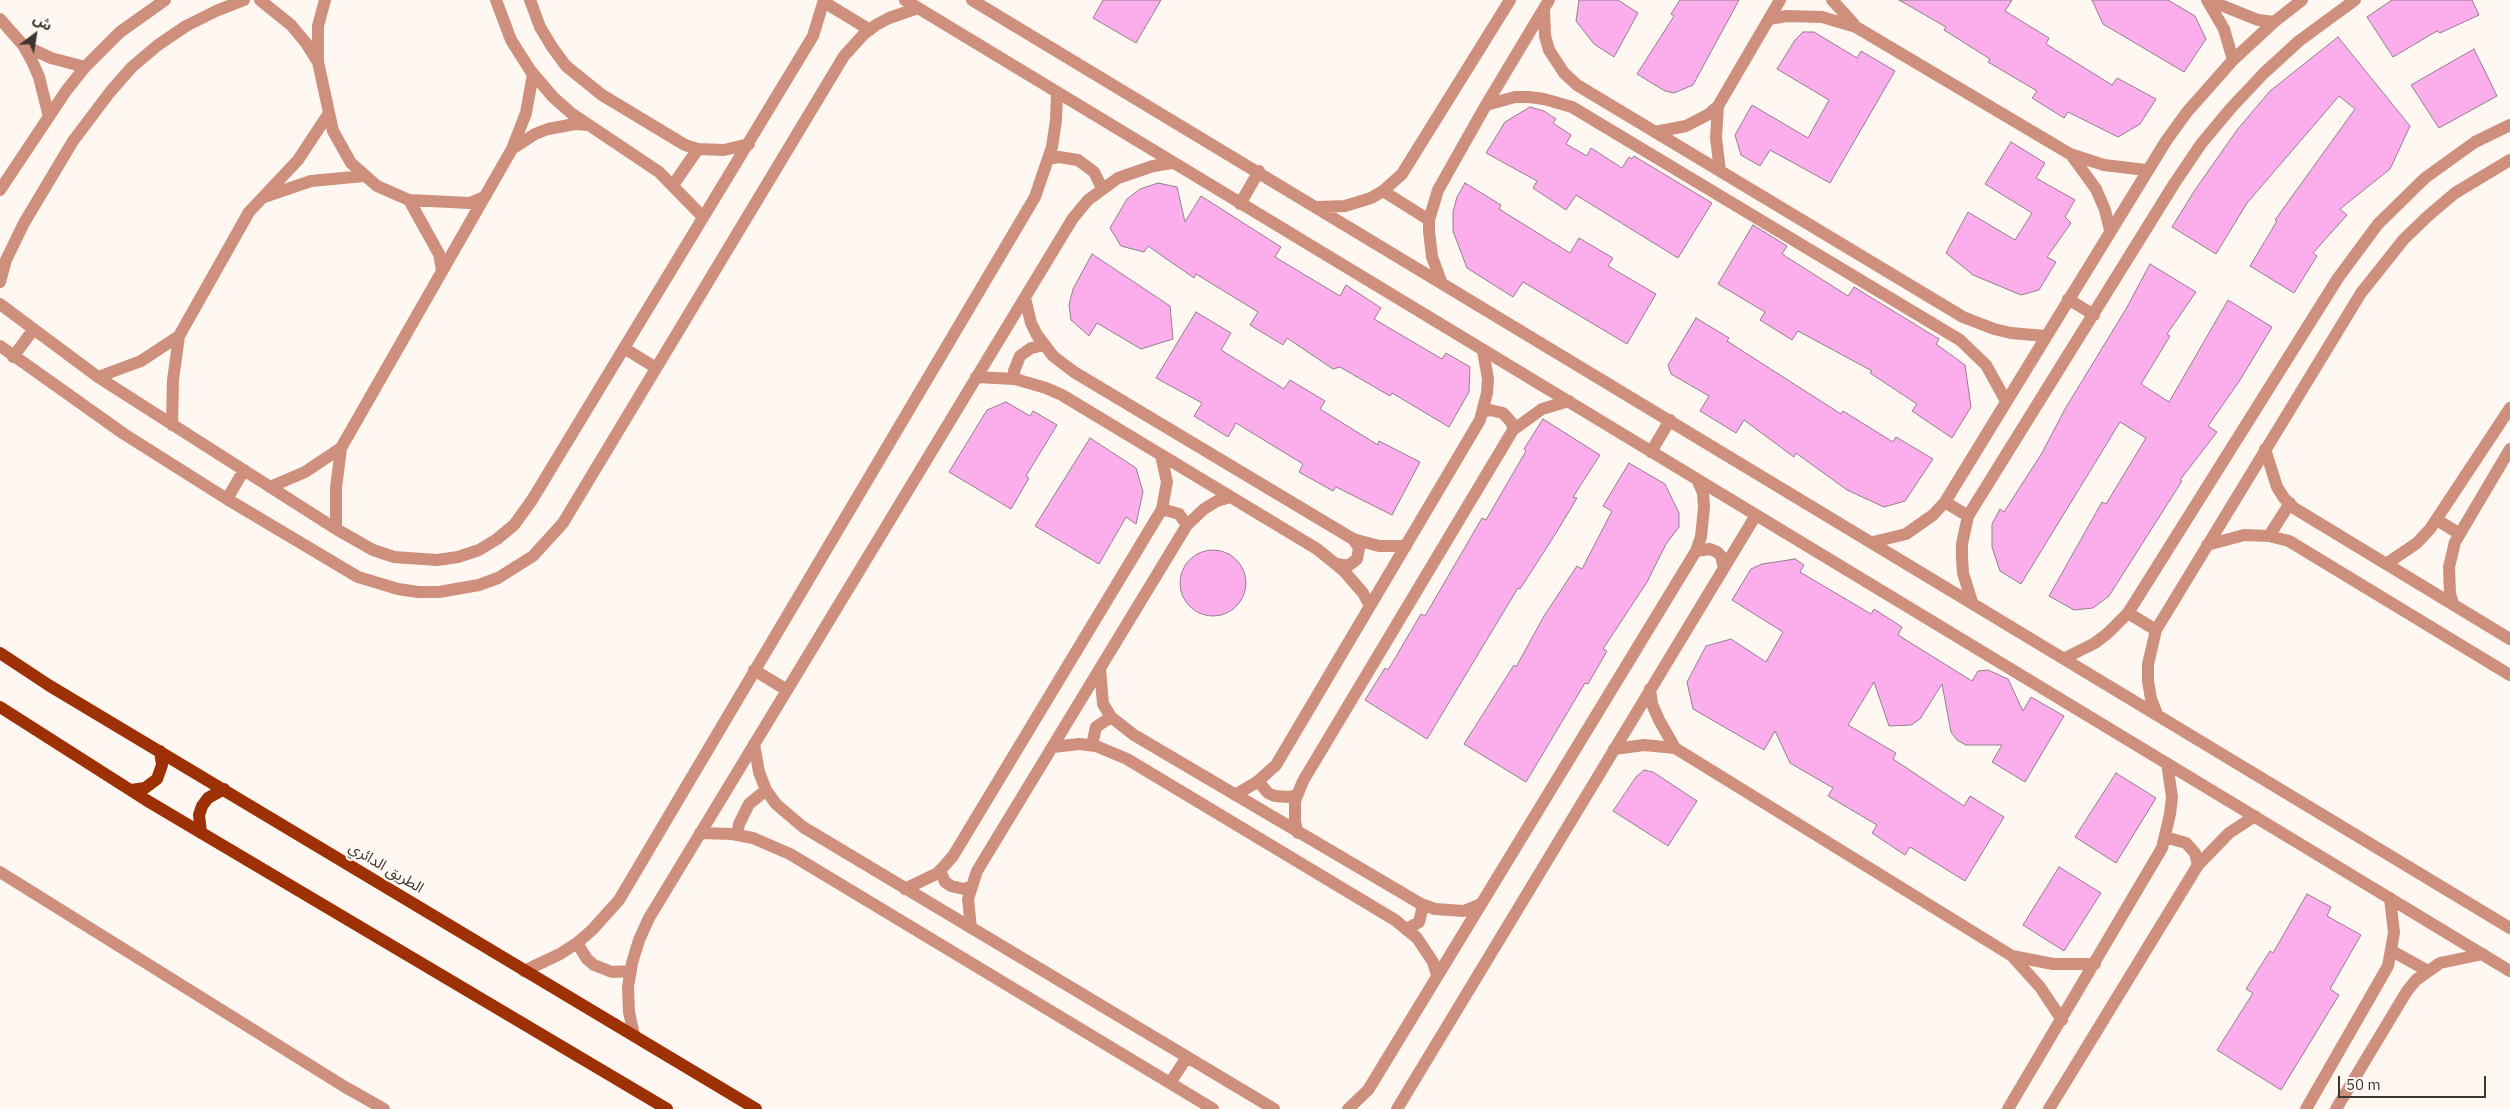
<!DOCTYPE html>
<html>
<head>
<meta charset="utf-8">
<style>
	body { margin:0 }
	#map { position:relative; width:2510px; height:1109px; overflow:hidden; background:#fff7f1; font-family:"IBM Plex Sans","Noto Sans Arabic",sans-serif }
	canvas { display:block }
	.north { position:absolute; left:10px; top:10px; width:50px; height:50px; -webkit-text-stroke:4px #fff7f1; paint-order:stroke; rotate:31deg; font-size:14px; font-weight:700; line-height:20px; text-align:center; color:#3e3731 }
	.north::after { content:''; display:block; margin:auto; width:18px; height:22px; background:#3e3731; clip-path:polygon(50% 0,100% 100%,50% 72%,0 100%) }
	.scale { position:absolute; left:2338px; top:1076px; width:148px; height:22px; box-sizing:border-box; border:2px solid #3e3731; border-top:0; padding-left:6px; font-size:15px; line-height:18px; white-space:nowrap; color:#3e3731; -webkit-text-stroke:4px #fff7f1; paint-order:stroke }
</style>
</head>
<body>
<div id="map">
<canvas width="2510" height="1109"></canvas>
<div class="north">ش</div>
<div class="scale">50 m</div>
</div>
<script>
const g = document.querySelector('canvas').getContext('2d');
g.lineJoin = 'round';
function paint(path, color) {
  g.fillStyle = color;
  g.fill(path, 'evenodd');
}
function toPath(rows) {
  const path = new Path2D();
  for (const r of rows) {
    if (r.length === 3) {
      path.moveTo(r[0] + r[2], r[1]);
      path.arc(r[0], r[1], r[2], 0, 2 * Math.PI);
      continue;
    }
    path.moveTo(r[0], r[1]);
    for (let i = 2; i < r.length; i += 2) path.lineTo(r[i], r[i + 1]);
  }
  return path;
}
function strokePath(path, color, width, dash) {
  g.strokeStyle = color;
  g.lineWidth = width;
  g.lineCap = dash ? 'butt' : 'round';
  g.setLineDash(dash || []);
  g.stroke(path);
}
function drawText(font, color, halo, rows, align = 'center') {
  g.font = font + ' "IBM Plex Sans","Noto Sans Arabic",sans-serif';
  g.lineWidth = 4.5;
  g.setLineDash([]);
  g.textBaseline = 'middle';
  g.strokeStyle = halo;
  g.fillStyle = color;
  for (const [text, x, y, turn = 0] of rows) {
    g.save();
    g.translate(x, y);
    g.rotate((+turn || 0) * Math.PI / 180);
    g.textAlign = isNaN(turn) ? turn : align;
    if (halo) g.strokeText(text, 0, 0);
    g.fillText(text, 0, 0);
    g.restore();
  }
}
const building = toPath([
	[1103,0,1161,0,1136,43,1093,18,1103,0],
	[1579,0,1618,0,1638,13,1614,57,1594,44,1576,21,1579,0],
	[1680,0,1739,0,1693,85,1674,93,1665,91,1637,74,1674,16,1671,14,1680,0],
	[1899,0,2012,0,2005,11,2049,38,2046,44,2112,85,2117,78,2156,99,2140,124,2118,137,2068,112,2064,118,2032,98,2037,91,1988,62,1990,59,1944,30,1946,27,1899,0],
	[2092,0,2168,0,2195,16,2206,39,2184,72,2103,24,2092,0],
	[2392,0,2472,0,2479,15,2440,33,2437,31,2393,57,2367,17,2392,0],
	[1803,32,1814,32,1857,58,1861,51,1895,71,1830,183,1770,150,1760,166,1741,155,1735,135,1752,105,1808,138,1829,100,1777,69,1795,40,1803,32],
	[2338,37,2410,126,2390,169,2340,209,2347,215,2313,253,2317,256,2294,293,2250,266,2277,221,2275,220,2355,109,2339,96,2247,203,2216,254,2172,227,2195,190,2237,130,2270,91,2338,37],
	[2474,49,2497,96,2439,128,2411,85,2474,49],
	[1530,107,1544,111,1556,119,1553,123,1571,135,1566,144,1587,156,1591,148,1622,168,1629,157,1632,159,1634,156,1712,203,1678,258,1576,195,1566,210,1533,188,1537,181,1486,153,1505,122,1530,107],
	[2011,142,2045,163,2036,178,2075,200,2065,217,2071,223,2047,257,2056,262,2039,290,2021,295,1973,275,1946,253,1968,212,2015,240,2032,213,1985,184,2011,142],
	[1158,183,1177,187,1185,222,1201,196,1281,247,1275,257,1340,296,1346,285,1381,308,1374,319,1442,359,1446,353,1470,367,1469,392,1449,427,1392,393,1390,396,1340,367,1333,369,1287,338,1283,345,1250,325,1258,312,1196,274,1194,278,1148,246,1144,252,1121,246,1110,228,1127,199,1140,189,1158,183],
	[1465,183,1501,205,1499,209,1570,253,1579,238,1613,258,1608,266,1656,294,1627,344,1523,282,1513,297,1467,268,1453,231,1453,212,1457,197,1465,183],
	[1753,225,1787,246,1782,254,1848,296,1854,287,1939,339,1936,344,1965,365,1971,407,1952,438,1912,411,1917,404,1870,373,1872,371,1798,331,1792,340,1760,320,1765,312,1718,284,1753,225],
	[1092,254,1170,306,1173,339,1141,349,1097,323,1089,336,1071,320,1069,305,1073,289,1092,254],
	[2150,264,2196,292,2167,334,2170,336,2141,384,2169,402,2228,300,2272,327,2240,380,2208,426,2217,432,2180,480,2182,481,2109,596,2093,608,2074,610,2049,596,2102,502,2106,504,2146,438,2120,422,2021,584,2000,571,1992,547,1992,524,2000,509,2004,512,2042,453,2065,409,2126,309,2150,264],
	[1196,312,1231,333,1221,350,1284,389,1290,380,1325,401,1320,409,1378,445,1379,441,1420,462,1392,515,1336,487,1333,491,1299,472,1303,464,1236,423,1228,437,1194,416,1202,403,1156,378,1196,312],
	[1696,318,1729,338,1727,341,1841,414,1843,411,1893,442,1896,437,1933,459,1905,501,1884,507,1847,490,1796,453,1794,457,1744,420,1736,433,1700,411,1709,396,1671,374,1668,365,1696,318],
	[1006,402,1030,416,1033,411,1057,425,1026,476,1029,478,1011,509,949,472,987,410,1006,402],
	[1543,419,1600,455,1573,497,1577,498,1556,533,1520,589,1518,588,1427,739,1365,700,1385,668,1388,670,1421,614,1425,616,1482,518,1486,520,1526,451,1524,449,1543,419],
	[1090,438,1136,468,1143,492,1136,524,1126,517,1099,564,1035,526,1090,438],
	[1629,463,1665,484,1679,513,1679,527,1666,544,1647,582,1603,649,1607,651,1588,684,1585,683,1526,782,1464,744,1514,665,1516,667,1544,616,1577,566,1582,569,1612,511,1603,506,1629,463],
	[1213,583,33],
	[1795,559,1804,565,1800,572,1871,614,1874,609,1902,627,1898,635,1972,681,1978,671,1988,670,2008,679,2023,711,2031,697,2064,716,2025,782,1992,762,2002,745,1966,745,1957,740,1951,732,1942,684,1920,719,1911,725,1889,726,1874,682,1848,725,1896,753,1893,759,1964,806,1970,796,2004,817,1965,881,1910,847,1905,855,1872,833,1877,825,1828,796,1833,788,1790,763,1775,731,1764,750,1693,709,1687,682,1706,646,1731,639,1766,662,1783,632,1732,600,1751,569,1762,564,1795,559],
	[1644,770,1653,772,1697,801,1668,846,1613,811,1636,777,1644,770],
	[2116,773,2156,798,2116,863,2075,837,2116,773],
	[2059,867,2101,893,2064,951,2023,925,2059,867],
	[2307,894,2331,907,2327,916,2361,935,2330,989,2339,995,2281,1090,2217,1050,2253,993,2246,989,2270,951,2273,953,2307,894]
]);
paint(building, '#fbaeeb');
strokePath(building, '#927f8d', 1);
strokePath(toPath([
	[260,0,291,25,306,43,316,59],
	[325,0,318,26,318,62,333,131,351,163,377,186,409,200,470,203,484,197],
	[496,0,511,40,530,70,553,97,571,113,659,172,703,217],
	[530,0,540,27,552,47,566,66,602,95,685,145,698,149,724,150,749,144],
	[905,0,2510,971],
	[972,0,2510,928],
	[1832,0,1853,23],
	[2207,0,2224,29,2233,60],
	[2208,0,2258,20,2274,22],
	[824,2,870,30],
	[1544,9,1545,36,1549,50,1564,73,1577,85,1963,317,1994,329,2011,333,2045,336],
	[0,19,23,45,32,61,39,77,49,117],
	[1769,19,1787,16,1822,17,1856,27,2070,154,2104,165,2146,170],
	[23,45,51,58,85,67],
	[1486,105,1515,97,1529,97,1544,99,1572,107,1960,340,1986,365,2006,401],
	[1718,106,1716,138,1720,171],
	[1655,132,1686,126,1709,114,1718,106,1780,0],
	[512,149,535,134,548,129,575,124,588,125],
	[2072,156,2096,189,2105,210,2110,230],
	[1048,159,1059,157,1078,160,1094,172,1102,188],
	[673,185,698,149],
	[0,190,66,91,85,67,120,32,165,0],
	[1383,191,1429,220],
	[264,197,311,181,364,176],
	[409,200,439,254,442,270],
	[1240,204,1259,171],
	[1319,207,1345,206,1371,198,1383,191,1402,174,1510,0],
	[1441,281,1432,257,1429,231,1429,220,1438,190,1486,105,1549,0],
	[0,282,6,260,24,223,73,141,110,92,132,67,158,45,186,26,216,11,244,0],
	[1025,298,1031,323,1037,335,1053,356,1074,372,1353,539,1379,546,1406,546],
	[2068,299,2094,315],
	[0,304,98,377,336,529,373,550,394,557,437,560,458,557,479,550,497,539,514,525,532,500,813,36,824,0],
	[0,346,124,434,227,499,358,577,398,589,418,592,439,592,479,585,498,578,533,556,563,523,844,56,864,34,876,25,889,18,918,8],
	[624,348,656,368],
	[13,357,33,330],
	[98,377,141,361,179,336],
	[976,377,1015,379,1046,388,1062,395,1317,549,1343,570,1363,593,1370,606],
	[1015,379,1014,371,1020,356,1031,348,1045,345],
	[1483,412,1490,410,1503,413,1512,423,1513,430],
	[172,425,173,380,179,336,249,212,298,160,329,113],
	[2265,449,2277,487,2284,498,2294,508,2510,639],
	[1651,452,1670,420],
	[270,487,305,472,341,448],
	[227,499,244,470],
	[1945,502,1968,516],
	[1162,509,1179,514,1187,525],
	[2437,520,2460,534],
	[336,529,336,488,341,448,512,149,526,113,533,74],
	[2269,536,2290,503],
	[1873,542,1906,534,1933,515,1945,502,2166,141,2187,112,2233,60,2274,22,2302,0],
	[2207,545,2244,535,2269,536,2289,541,2510,675],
	[1696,551,1710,549,1717,552,1721,556,1724,568],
	[1337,564,1348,566,1357,559,1359,548,1353,539],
	[2386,564,2417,543,2430,529,2510,408],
	[1972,602,1963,573,1962,558,1962,544,1968,516,2174,184,2201,144,2231,108,2264,73,2299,41,2355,0],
	[2453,604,2450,593,2449,567,2455,542,2510,449],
	[2128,613,2156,630],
	[2065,658,2095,643,2108,633,2128,613,2338,278,2378,224,2425,178,2475,142,2510,125],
	[1100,669,1103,704,1111,717,1134,735,1421,904,1435,909,1464,911,1481,904],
	[754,670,787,690],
	[1650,689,1652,704,1659,720,1675,748],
	[2157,714,2151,699,2148,681,2148,664,2156,630,2361,293,2404,239,2429,215,2455,193,2510,160],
	[754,744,759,772,766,790,776,804,803,827,1274,1109],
	[1092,745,1096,727,1111,717],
	[1053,747,1079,744,1096,746,1127,759,1395,920,1417,938,1433,962,1437,975],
	[1614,749,1644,745,1675,748,2012,956,2040,987,2062,1020],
	[1258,781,1268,793,1275,796,1289,797,1297,795],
	[1235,795,1257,782,1276,765,1480,420,1487,393,1488,379,1483,351],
	[700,833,732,834,753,838,790,854,1213,1109],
	[1298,833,1295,822,1295,801,1303,781,1513,430,1542,409,1569,401],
	[737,835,739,824,749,804,766,790],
	[2165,839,2172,839,2186,843,2195,853,2198,865],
	[940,870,945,882,951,886,964,889,970,887],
	[0,872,345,1087,384,1109],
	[905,889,938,873,953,856,1162,509,1167,482,1161,455],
	[971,928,968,899,977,871,1187,525,1204,509,1217,501,1230,497],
	[1407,929,1419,922,1422,910,1421,904],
	[577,943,587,959,594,965,612,972,631,971],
	[2392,951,2428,971],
	[2012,956,2053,964,2095,964],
	[524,971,560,954,577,943,592,930,619,900,1035,197,1052,147,1056,120,1057,94],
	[634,1035,629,1012,628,987,632,963,639,940,649,918,1073,218,1088,200,1118,178,1153,166,1172,163],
	[1170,1083,1187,1057],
	[1348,1109,1368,1090,1376,1077,1696,551,1701,537,1704,507,1703,493,1697,479],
	[1397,1109,1756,515],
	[2008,1109,2162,848,2170,814,2172,797,2167,763],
	[2049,1109,2198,865,2229,833,2255,816],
	[2306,1109,2388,966,2394,933,2390,898],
	[2336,1109,2407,991,2416,980,2440,963,2483,954]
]), '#ce907d', 12);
strokePath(toPath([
	[0,653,50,686,756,1109],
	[0,707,146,800,667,1109],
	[131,790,145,788,157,779,162,765,160,751],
	[201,833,199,815,202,806,208,798,224,789]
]), '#9d3004', 12);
drawText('15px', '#3e3731', '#fff7f1', [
	["الطريق الدائري",386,868,31]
]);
</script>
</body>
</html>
